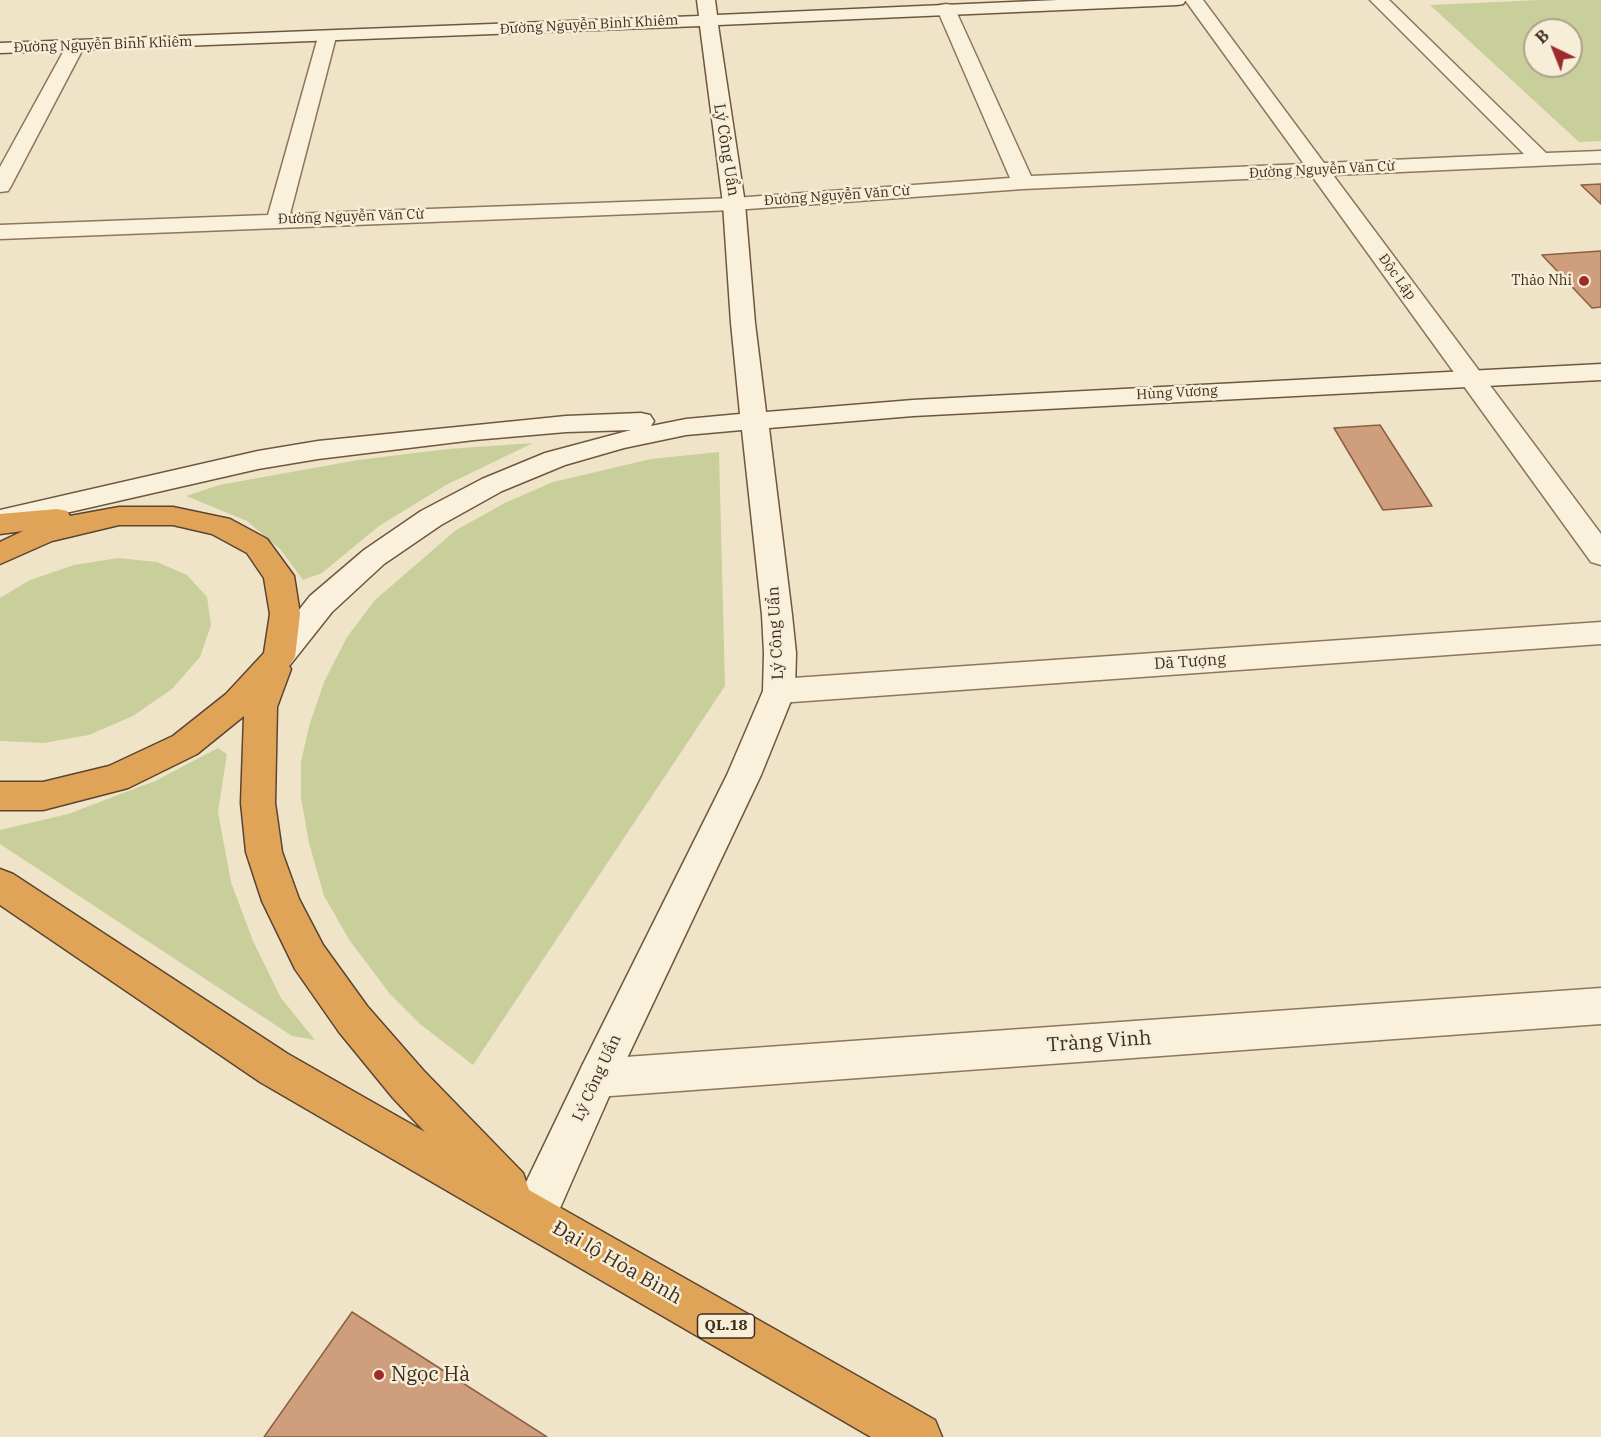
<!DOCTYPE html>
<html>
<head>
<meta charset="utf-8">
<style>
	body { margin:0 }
	#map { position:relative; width:1601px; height:1437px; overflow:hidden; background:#f0e4c8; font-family:"IBM Plex Serif",serif }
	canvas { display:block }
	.north { position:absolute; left:1523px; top:18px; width:60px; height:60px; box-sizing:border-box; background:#f7eed8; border:2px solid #ada18e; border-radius:50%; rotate:317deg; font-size:16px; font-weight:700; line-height:24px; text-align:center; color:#3d2e20 }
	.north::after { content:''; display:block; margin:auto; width:21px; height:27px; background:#9e2a2b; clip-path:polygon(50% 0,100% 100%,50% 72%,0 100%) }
</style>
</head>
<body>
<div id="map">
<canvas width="1601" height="1437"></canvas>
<div class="north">B</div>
</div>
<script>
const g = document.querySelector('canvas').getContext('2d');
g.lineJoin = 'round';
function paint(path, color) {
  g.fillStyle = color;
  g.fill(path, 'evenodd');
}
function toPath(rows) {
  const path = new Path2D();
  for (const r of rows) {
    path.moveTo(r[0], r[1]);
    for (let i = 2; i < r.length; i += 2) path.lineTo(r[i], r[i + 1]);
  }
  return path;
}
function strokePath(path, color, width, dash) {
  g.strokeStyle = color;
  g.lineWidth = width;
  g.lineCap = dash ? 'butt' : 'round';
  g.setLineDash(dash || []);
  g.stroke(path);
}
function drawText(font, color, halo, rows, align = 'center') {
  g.font = font + ' "IBM Plex Serif",serif';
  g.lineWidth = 5;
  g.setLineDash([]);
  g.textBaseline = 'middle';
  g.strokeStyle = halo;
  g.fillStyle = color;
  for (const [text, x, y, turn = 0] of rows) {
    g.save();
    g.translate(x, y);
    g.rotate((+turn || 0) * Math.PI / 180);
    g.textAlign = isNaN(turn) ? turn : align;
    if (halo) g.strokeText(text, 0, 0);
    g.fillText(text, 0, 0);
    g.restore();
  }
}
paint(toPath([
	[1540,0,1601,0,1601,141,1579,142,1430,5],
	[1535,30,1571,30,1571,66,1535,66],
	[533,443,446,485,379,526,322,573,303,580,280,549,247,521,186,496,219,485,358,460,448,449],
	[719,452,725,686,473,1065,420,1024,390,994,350,941,324,896,309,843,301,798,301,762,309,726,324,682,347,637,375,600,456,530,505,503,553,482,651,459],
	[118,558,157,562,187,575,207,597,211,625,200,657,172,689,133,716,89,735,44,743,0,741,0,598,30,580,74,565],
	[218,748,227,754,218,812,231,882,253,941,281,998,315,1040,292,1036,0,844,0,830,68,814,155,781]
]), '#c9cf9b');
const building = toPath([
	[1601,184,1601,204,1581,185,1601,184],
	[1601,251,1601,307,1592,308,1542,255,1601,251],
	[1380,425,1432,506,1383,510,1334,428,1380,425],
	[352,1312,547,1437,264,1437,352,1312]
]);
paint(building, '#cf9f7d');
strokePath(building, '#8d5f41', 1.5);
const street = toPath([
	[1185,0,1203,0,1324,163,1524,154,1370,0,1389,0,1546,153,1601,151,1601,163,1333,175,1601,534,1601,565,1591,562,1312,176,1023,189,734,210,0,239,0,225,268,215,318,37,321,33,327,32,333,33,336,37,290,214,734,198,1010,178,937,9,940,5,946,4,952,5,955,9,1031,176,1304,164,1185,0],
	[76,40,82,41,85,45,11,186,8,191,0,192,0,167,67,45,70,41,76,40],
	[1601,622,1601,644,779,703,768,700,763,691,768,682,779,679,1601,622],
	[1601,988,1601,1024,597,1097,583,1092,577,1078,583,1064,597,1059,1601,988]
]);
const secondary = toPath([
	[697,0,715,0,717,15,1058,0,1186,0,1183,4,1177,5,718,25,745,204,755,323,766,412,913,400,1601,364,1601,380,913,416,769,428,792,615,796,653,795,691,761,775,611,1092,550,1231,534,1237,518,1231,512,1215,518,1199,583,1064,727,775,763,691,764,653,762,615,742,430,686,435,624,448,565,465,502,491,441,525,384,564,332,612,290,665,279,669,268,665,263,657,268,649,310,596,364,550,421,511,482,479,545,453,631,430,566,432,474,440,318,459,258,469,0,528,0,510,258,451,318,441,566,416,641,413,650,415,654,421,651,426,686,419,740,414,731,323,723,204,700,26,0,53,0,43,699,16,697,0]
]);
const highway = toPath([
	[119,507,173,507,230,519,267,539,294,576,300,614,295,657,289,666,291,669,277,707,275,803,282,852,299,899,323,945,367,1006,423,1070,523,1173,529,1190,935,1420,942,1437,871,1437,260,1082,0,905,0,869,13,874,288,1054,425,1132,393,1098,339,1032,295,969,262,901,246,852,241,803,244,716,197,754,128,788,43,810,0,810,0,782,43,782,109,766,173,736,226,694,264,653,270,614,264,578,247,553,212,534,173,525,119,525,52,541,0,564,0,542,23,531,0,534,0,514,57,509,67,511,70,516,119,507]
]);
strokePath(street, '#8d765c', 3);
strokePath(secondary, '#6f573f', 3);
strokePath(highway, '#5b4430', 3);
paint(street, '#faf1dc');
paint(secondary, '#faf1dc');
paint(highway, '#e0a458');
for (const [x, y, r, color] of [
	[1584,281,6,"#9e2a2b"],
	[379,1375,6,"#9e2a2b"]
]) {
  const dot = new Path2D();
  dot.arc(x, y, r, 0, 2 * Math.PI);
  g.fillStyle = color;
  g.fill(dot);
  strokePath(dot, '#f7eed8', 2);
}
drawText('14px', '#3d2e20', '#f7eed8', [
	["Đường Nguyễn Bỉnh Khiêm",589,25,-3],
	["Đường Nguyễn Bỉnh Khiêm",103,45,-2],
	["Đường Nguyễn Văn Cừ",1322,170,-3],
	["Đường Nguyễn Văn Cừ",837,196,-4],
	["Đường Nguyễn Văn Cừ",351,217,-2],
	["Độc Lập",1397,277,54],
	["Hùng Vương",1177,393,-3]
]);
drawText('14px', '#3d2e20', '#f7eed8', [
	["Thảo Nhi",1572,281]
], 'right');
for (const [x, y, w] of [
	[726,1326,57]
]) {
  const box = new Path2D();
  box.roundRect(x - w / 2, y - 12, w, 24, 4.5);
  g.fillStyle = '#f7eed8';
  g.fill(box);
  strokePath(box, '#3d2e20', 1.5);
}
drawText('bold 15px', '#3d2e20', null, [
	["QL.18",726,1326]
]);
drawText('16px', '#3d2e20', '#f7eed8', [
	["Lý Công Uẩn",726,150,81],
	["Lý Công Uẩn",776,633,-93],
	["Dã Tượng",1190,662,-4],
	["Lý Công Uẩn",597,1078,-65]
]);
drawText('20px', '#3d2e20', '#f7eed8', [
	["Tràng Vinh",1099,1042,-4],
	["Đại lộ Hòa Bình",617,1263,30]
]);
drawText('20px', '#3d2e20', '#f7eed8', [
	["Ngọc Hà",391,1375]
], 'left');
</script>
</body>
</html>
